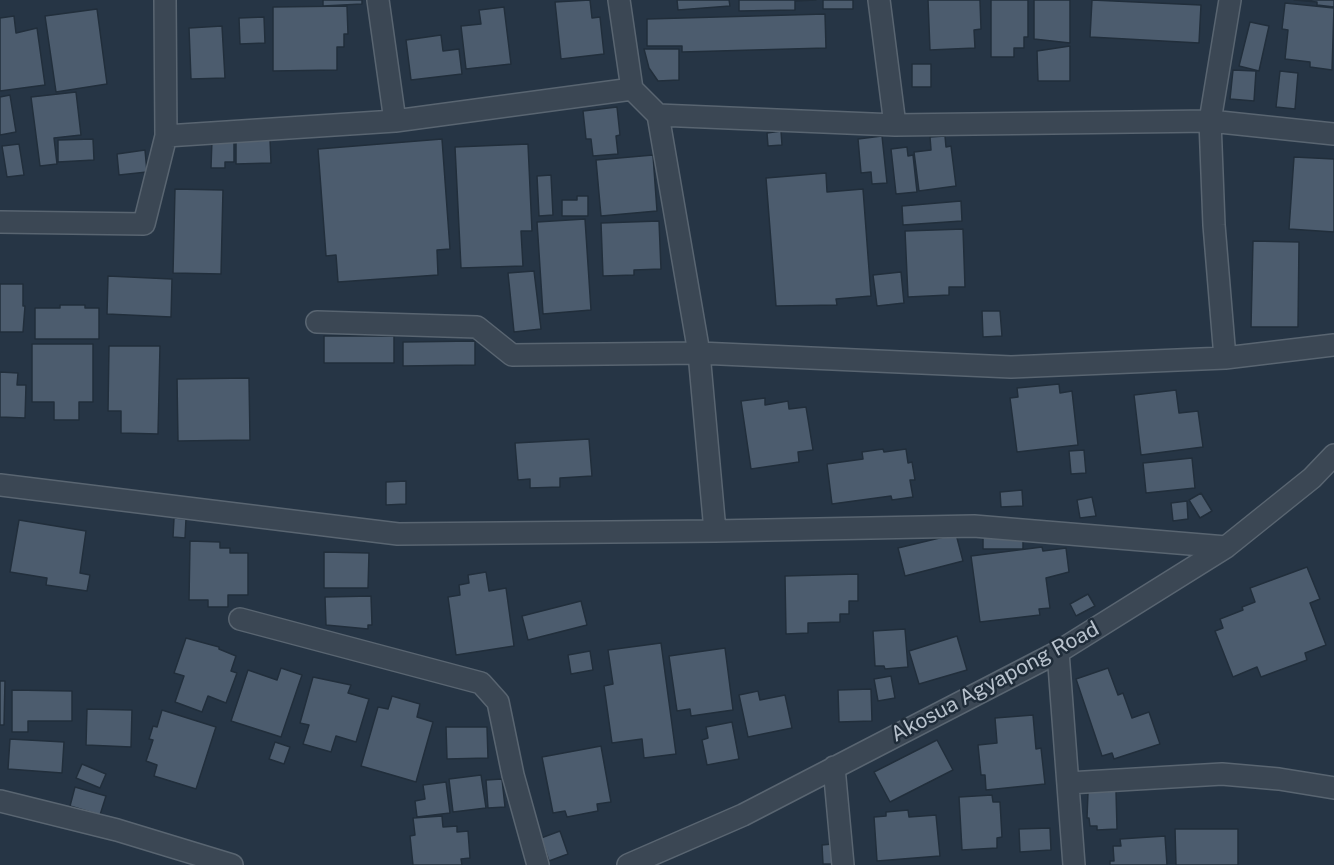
<!DOCTYPE html>
<html>
<head>
<meta charset="utf-8">
<style>
	body { margin:0 }
	canvas { display:block; background:#263545 }
</style>
</head>
<body>
<canvas width="1334" height="865"></canvas>
<script>
const ctx = document.querySelector('canvas').getContext('2d');
ctx.lineJoin = 'round';
function paint(path, color) {
  ctx.fillStyle = color;
  ctx.fill(path, 'evenodd');
}
function stroke(path, color, width, dash) {
  ctx.strokeStyle = color;
  ctx.lineWidth = width;
  ctx.lineCap = dash ? 'butt' : 'round';
  ctx.setLineDash(dash || []);
  ctx.stroke(path);
}
function label(font, color, halo, rows, align = 'center') {
  ctx.font = font + ' "Public Sans",sans-serif';
  ctx.lineWidth = 5;
  ctx.setLineDash([]);
  ctx.textBaseline = 'middle';
  ctx.strokeStyle = halo;
  ctx.fillStyle = color;
  for (const [text, x, y, turn = 0] of rows) {
    ctx.save();
    ctx.translate(x, y);
    ctx.rotate((+turn || 0) * Math.PI / 180);
    ctx.textAlign = isNaN(turn) ? turn : align;
    if (halo) ctx.strokeText(text, 0, 0);
    ctx.fillText(text, 0, 0);
    ctx.restore();
  }
}
const building = new Path2D(`
	M323 0H362V4L323 6Z
	M590 0 592 18 600 17 604 54 561 59 555 2Z
	M677 0H729L730 6 678 10Z
	M739 0H816L795 1V10L739 11Z
	M823 0H853V9H823Z
	M928 0H980L981 29 974 30 975 48 930 50Z
	M991 0H1028V37H1024V48H1014V57H991Z
	M1034 0H1070V43L1034 39Z
	M1092 0 1201 5 1199 43 1090 37Z
	M1294 0H1334V7L1317 5V2Z
	M1285 3 1334 8 1332 70 1310 67V62L1285 59 1288 30 1282 29Z
	M347 6 348 34H344V47H337V70L273 71V7Z
	M504 7 511 64 466 69 461 26 481 24 479 10Z
	M97 9 107 84 56 92 45 16Z
	M825 14 826 48 682 52V46H647V19Z
	M14 16 16 33 37 28 45 85 0 91V18Z
	M264 17 265 43 240 44 239 18Z
	M1250 22 1269 26 1259 71 1239 66Z
	M222 26 225 78 191 79 189 28Z
	M441 35 443 51 459 49 462 74 411 80 406 40Z
	M1070 46V81H1038L1037 51Z
	M644 49H679V80L658 81 649 68Z
	M912 64H931V87H912Z
	M1233 70 1256 71 1254 101 1230 99Z
	M1280 71 1298 73 1295 109 1276 107Z
	M76 92 81 135 54 138 57 164 40 166 31 97Z
	M10 95 16 132 0 135V97Z
	M617 107 620 135 616 136 618 154 593 156 591 139H586L583 111Z
	M781 131 782 145 768 146 767 133Z
	M882 136 887 183 872 184 871 172 861 173 858 139Z
	M945 136 946 147 951 146 956 186 919 191 914 152 931 150 930 137Z
	M93 139 94 160 58 162V140Z
	M212 139H234V162H225V168H211Z
	M236 139H270L271 163 236 164Z
	M442 139 450 249 437 250 438 275 338 282 336 255 326 256 318 149Z
	M19 144 24 175 7 177 2 146Z
	M528 144 532 231H521L523 266 461 268 455 147Z
	M907 147 908 156 913 155 917 192 896 194 891 149Z
	M145 150 147 172 119 175 117 154Z
	M653 155 657 211 601 216 596 160Z
	M1294 157 1334 159V232L1289 229Z
	M826 173 827 192 863 189 871 296 836 299 837 305 776 306 766 178Z
	M551 175 553 215 539 216 537 176Z
	M175 189 223 190 221 274 173 273Z
	M577 196H588V216H562V200H577Z
	M961 201 962 221 903 225 902 206Z
	M585 219 591 310 543 314 537 222Z
	M659 221 661 269 634 270V275L603 276 601 223Z
	M963 229 965 287H949V295L908 297 905 231Z
	M1253 241 1299 242 1298 327H1251Z
	M534 271 541 329 514 332 508 273Z
	M901 272 904 303 877 306 873 275Z
	M108 276 172 279 171 317 107 314Z
	M0 284H23V306H25L23 332H0Z
	M60 305H85V308H99V339H35V308H60Z
	M982 311H1000L1002 336 983 337Z
	M324 336H394V363H324Z
	M475 341V365L403 366V342Z
	M32 344H93V402H79V420H54V402H32Z
	M109 346H160L158 434 121 433V411H108Z
	M0 372 18 373 17 385H26L25 418 0 417Z
	M249 378 250 440 178 441 177 379Z
	M1059 384 1060 393 1072 391 1078 445 1017 452 1010 398 1018 397 1017 388Z
	M1176 390 1179 413 1198 411 1203 447 1141 455 1134 395Z
	M765 398V405L788 401 789 409 806 407 813 450 798 452 799 462 751 469 741 401Z
	M589 439 592 476 560 478V487L530 488V479L518 480 515 443Z
	M883 449 884 452 906 449 908 463 912 462 915 480H910L913 497 892 500 891 496 832 504 827 464 863 459 862 452Z
	M1084 450 1086 473 1071 474 1069 451Z
	M1192 458 1195 488 1146 493 1143 463Z
	M406 481V504L386 505V482Z
	M1022 490 1023 506 1001 507 1000 492Z
	M1201 493 1212 511 1200 518 1189 500Z
	M1092 497 1096 516 1080 518 1077 500Z
	M1187 501 1188 519 1173 521 1171 503Z
	M174 518 186 519 185 538 173 537Z
	M19 520 86 531 80 573 90 575 87 591 46 585 47 578 10 572Z
	M956 534 963 561 905 576 898 548Z
	M983 535H1023V549H983Z
	M190 541 220 542V548H230V553H248V595H228V607H208V600H189Z
	M1042 547 1043 551 1066 548 1069 572 1046 578 1050 608 1039 609 1040 615 980 622 971 556Z
	M324 552 369 553 368 588H324Z
	M1307 567 1320 599 1310 603 1326 645 1305 653 1307 660 1261 677 1257 667 1233 677 1215 631 1223 628 1220 619 1243 610 1242 607 1255 602 1250 588Z
	M486 572 489 591 506 588 514 646 456 655 448 597 460 595 459 585 469 583 468 575Z
	M858 574V601H849V614H840V622L808 623V633L786 634 785 576Z
	M1088 594 1095 606 1076 616 1070 604Z
	M371 596 372 625H368V629L326 625 325 597Z
	M581 601 587 625 528 640 522 616Z
	M905 629 908 667 885 669 884 666H875L873 631Z
	M957 636 967 670 919 684 909 651Z
	M186 638 219 647V649L236 656 231 671 237 673 226 703 208 696 202 712 175 702 184 676 174 673Z
	M661 643 676 754 644 758 642 739 612 743 604 686 613 684 608 650Z
	M725 648 733 710 691 716 690 709 677 711 669 656Z
	M590 651 593 670 571 674 568 655Z
	M281 668 302 675 281 737 231 721 248 670 277 680Z
	M1108 668 1118 695 1123 693 1132 718 1149 712 1160 744 1114 759 1112 753 1102 756 1076 679Z
	M891 676 895 698 878 701 874 679Z
	M313 677 351 685 348 693 369 699 356 742 336 736 331 752 303 744 309 725 300 723Z
	M0 681H5L4 725H0Z
	M871 689 872 721 839 722 838 690Z
	M12 690 72 691V721H28V732H12Z
	M758 691 760 700 785 695 792 728 748 737 739 695Z
	M392 696 420 704 417 717 433 722 416 782 361 766 378 707 388 709Z
	M87 709 132 710 131 747 86 745Z
	M162 710 216 727 196 789 154 776 157 765 146 761 153 740 149 739 153 726 157 727Z
	M1033 715 1036 749 1041 748 1045 784 986 790 985 775H981L978 745 997 743 995 718Z
	M732 722 739 759 707 765 702 740 708 738 706 727Z
	M446 727H487L488 758 447 759Z
	M10 739 64 742 62 773 8 769Z
	M937 740 953 770 890 802 874 772Z
	M275 742 290 747 284 764 269 759Z
	M601 746 611 802 597 804 598 811 567 817 565 811 553 813 542 757Z
	M82 764 106 774 100 788 76 778Z
	M481 775 486 808 453 812 449 779Z
	M502 779 505 807 488 808 486 780Z
	M446 782 450 813 417 817 415 801 425 799 423 785Z
	M75 787 106 796 100 815 70 806Z
	M1116 791 1117 829 1097 830V826H1090L1089 818H1087L1088 792Z
	M992 795 993 802H1000L1002 837 997 838V848L962 850 959 797Z
	M908 810 909 817 936 815 940 856 877 861 874 817 886 816V812Z
	M442 816 443 827 457 826V832L468 831 470 858 461 859 462 865H413L410 836 415 835 413 818Z
	M1050 828 1051 850 1020 852 1019 829Z
	M1175 829H1238V865H1176Z
	M560 831 568 854 549 861 541 838Z
	M1165 836 1167 865H1110V861H1114L1113 846H1121L1120 839Z
	M832 844V864H823L822 845Z`);
paint(building, '#4c5c6e');
stroke(building, '#212e3b', 1.5);
const minor = new Path2D(`
	M378 0 395 121
	M619 0 632 89
	M879 0 895 125
	M1334 134 1210 121 895 125 658 115 699 353 1011 367 1225 358 1334 345
	M166 136 395 121 632 89 658 115
	M0 222 144 224 166 136 165 0
	M317 322 477 327 512 355 699 353 715 531 974 526 1226 547
	M1225 358 1214 225 1210 121 1230 0
	M0 485 398 534 715 531
	M240 619 481 683 498 702 513 775 538 865
	M1058 652 1074 865
	M834 767 843 865
	M1068 783 1222 774 1279 779 1334 788
	M0 801 117 830 232 865
	M628 865 743 815 1058 652 1226 547 1312 478 1334 455`);
stroke(minor, '#596571', 24);
stroke(minor, '#3b4754', 21);
label('21px', '#b8c2cd', '#1f2c39', [
	["Akosua Agyapong Road",995,682,-28]
]);
</script>
</body>
</html>
